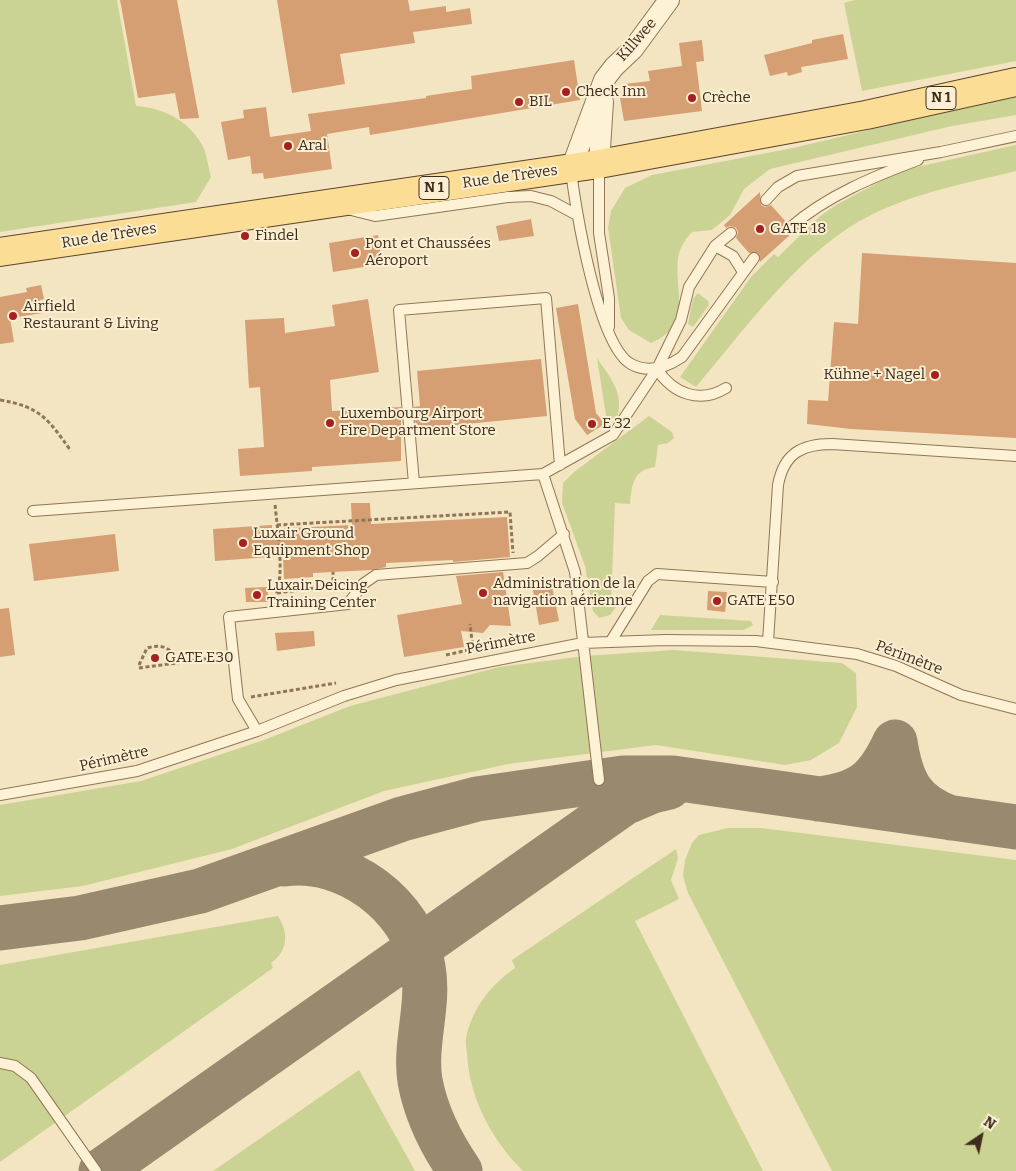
<!DOCTYPE html>
<html>
<head>
<meta charset="utf-8">
<style>
	body { margin:0 }
	#map { position:relative; width:1016px; height:1171px; overflow:hidden; background:#f3e5c2; font-family:Bitter,serif }
	canvas { display:block }
	.north { position:absolute; left:956px; top:1111px; width:50px; height:50px; -webkit-text-stroke:4px #faefd2; paint-order:stroke; rotate:34deg; font-size:14px; font-weight:700; line-height:20px; text-align:center; color:#3e2d1c }
	.north::after { content:''; display:block; margin:auto; width:18px; height:22px; background:#3e2d1c; clip-path:polygon(50% 0,100% 100%,50% 72%,0 100%) }
</style>
</head>
<body>
<div id="map">
<canvas width="1016" height="1171"></canvas>
<div class="north">N</div>
</div>
<script>
const ctx = document.querySelector('canvas').getContext('2d');
ctx.lineJoin = 'round';
function paint(path, color) {
  ctx.fillStyle = color;
  ctx.fill(path, 'evenodd');
}
function stroke(path, color, width, dash) {
  ctx.strokeStyle = color;
  ctx.lineWidth = width;
  ctx.lineCap = dash ? 'butt' : 'round';
  ctx.setLineDash(dash || []);
  ctx.stroke(path);
}
function label(font, color, halo, rows, align = 'center') {
  ctx.font = font + ' Bitter,serif';
  ctx.lineWidth = 4;
  ctx.setLineDash([]);
  ctx.textBaseline = 'middle';
  ctx.strokeStyle = halo;
  ctx.fillStyle = color;
  for (const [text, x, y, turn = 0] of rows) {
    ctx.save();
    ctx.translate(x, y);
    ctx.rotate((+turn || 0) * Math.PI / 180);
    ctx.textAlign = isNaN(turn) ? turn : align;
    if (halo) ctx.strokeText(text, 0, 0);
    ctx.fillText(text, 0, 0);
    ctx.restore();
  }
}
paint(new Path2D(`
	M0 0H117L136 106C163 108 186 119 201 143 207 152 208 167 211 177L196 202 0 232Z
	M855 0H1016V61L862 91 844 3Z
	M1016 95V115L952 126 770 169 744 189 730 215 712 230 692 232C685 240 679 248 678 259 674 293 694 325 651 343L629 330 621 318 608 228 611 211 625 188 652 175 793 148Z
	M1016 145V171C967 183 917 192 871 215 803 248 745 329 696 387L680 377 751 277 774 254 778 257 819 217 836 205 892 175 917 167Z
	M698 293 708 301 709 305 693 327 688 324 693 299Z
	M597 358C610 378 623 390 618 415L607 422Z
	M649 416 672 432 674 438 668 443 658 445 655 467C633 470 632 484 630 504L615 503 611 602 619 603 610 615 599 618 593 611 585 566 562 503 563 483 574 472Z
	M660 615 751 621 753 625 744 630H651Z
	M674 650 842 663 856 673 857 707 839 743 811 760 785 765 656 745 508 764 384 791 232 849 83 886 0 896V805L141 781 264 740 350 706 499 667 585 656Z
	M728 828H761L1016 860V1171H832L688 893 683 876 685 860 692 843 699 835Z
	M676 849 678 858 671 880 679 899 635 921 763 1171H523C492 1140 469 1098 467 1053 466 1047 465 1040 467 1034 474 1006 491 985 515 968L512 960Z
	M278 916C289 933 288 951 271 963L273 968 0 1162V965Z
	M359 1070 415 1171H213Z`), '#cbd394');
stroke(new Path2D(`
	M819 799C861 794 877 781 895 742 901 781 911 804 951 818
	M284 864C345 855 413 905 423 967 430 1005 414 1044 420 1081 426 1113 442 1145 460 1171
	M0 928 80 918 200 891 402 819 477 799 623 778H673L1016 827
	M101 1171 624 803 652 791 669 787`), '#98896f', 45);
paint(new Path2D(`
	M120 0H177L199 118 180 119 175 93 138 98Z
	M277 0H408L410 11 446 6V12L470 8 472 24 413 32 415 43 340 54 345 84 292 93Z
	M843 34 848 59 801 67 802 72 788 76 787 72 770 76 764 55 812 43V40Z
	M702 40 704 61 696 62 702 111 624 121 620 98 627 97 625 84 650 81 648 71 682 66 679 43Z
	M574 60 580 100 370 135 369 127 327 134 332 169 264 179 263 173 252 174 250 156 228 160 221 122 244 118 243 110 266 107 270 137 311 131 308 114 426 98V96L472 89 471 76Z
	M760 192 761 205 765 207 771 205 786 222 784 229 791 234 760 262 758 253H749L736 238 738 232 736 228 730 226 726 228 724 225Z
	M531 219 534 236 499 241 496 226Z
	M378 235 382 264 333 272 329 243Z
	M862 253 1016 263V438L851 429 807 424 808 400 828 401 834 322 858 324Z
	M41 285 44 299 40 300 43 313 10 318 14 342 0 344V297L27 292 26 288Z
	M368 299 379 372 330 380 332 411 401 407V461L312 467V471L240 476 238 449 264 447 260 387 249 388 245 320 284 318 285 333 335 326 332 305Z
	M578 304 596 413 605 424 587 435 575 419 556 308Z
	M541 359 547 416 416 429 414 407 420 406 417 371Z
	M351 503H370L371 524 507 517 510 557 453 562V560L386 563V567L372 570 313 573V577L284 579 283 556 215 561 213 529 272 525V529L352 525Z
	M115 534 119 571 34 581 29 544Z
	M503 572 511 626 490 625 483 633 461 631 464 647 404 657 397 615 462 604 456 576Z
	M552 586 559 621 539 625 533 590Z
	M267 587 269 602H246L245 588Z
	M708 591 727 592 725 612 707 610Z
	M9 608 15 655 0 657V609Z
	M314 631 315 646 277 651 275 633Z`), '#d69e73');
const lane = new Path2D(`
	M599 165V233L609 298V327
	M571 170C575 207 598 346 631 364 649 374 667 367 682 357L754 258
	M766 200 778 187 797 176 941 152 1016 136
	M351 210 375 216 508 197 531 196 551 201 577 215
	M791 227C826 196 875 176 918 160
	M715 246 733 256 743 272
	M657 369C673 394 700 404 726 388
	M543 474 575 572 599 780
	M414 483 399 310 546 298 560 465
	M33 511 543 474 613 435 657 369 681 320 689 287 715 246 731 233
	M611 641 648 581 657 574 773 582
	M768 642 778 485C784 453 802 444 832 444L1016 456
	M257 731 238 699 229 617 348 604 363 584 376 575 527 563 538 556 564 534
	M0 795 137 771 257 731 344 696 396 680 583 643 665 640 756 641 857 654 896 666 961 695 1016 709
	M0 1063 15 1066 31 1078 96 1171`);
const street = new Path2D(`
	M599 164 603 102
	M571 169 604 80 614 67 633 49 669 0`);
const primary = new Path2D(`
	M0 252 599 164 866 115 1016 82`);
stroke(lane, '#907656', 12);
stroke(street, '#907656', 22);
stroke(primary, '#5d432b', 30);
stroke(new Path2D(`
	M0 400C41 407 48 419 71 451
	M277 525 510 512 513 553
	M277 593 329 586 333 581V572
	M274 599C286 578 277 529 275 504
	M446 655 473 649 470 624
	M139 665 147 648C164 643 171 649 180 663
	M139 668 221 657
	M251 697 336 683`), '#907656', 3, [4, 2.5]);
stroke(lane, '#fdf2d6', 10);
stroke(street, '#fdf2d6', 20);
stroke(primary, '#fbdd95', 28);
for (const [x, y, r, color] of [
	[566,92,5,"#a6201f"],
	[692,98,5,"#a6201f"],
	[519,102,5,"#a6201f"],
	[288,146,5,"#a6201f"],
	[760,229,5,"#a6201f"],
	[245,236,5,"#a6201f"],
	[355,253,5,"#a6201f"],
	[13,316,5,"#a6201f"],
	[935,375,5,"#a6201f"],
	[330,423,5,"#a6201f"],
	[592,424,5,"#a6201f"],
	[243,543,5,"#a6201f"],
	[483,593,5,"#a6201f"],
	[257,595,5,"#a6201f"],
	[717,601,5,"#a6201f"],
	[155,658,5,"#a6201f"]
]) {
  const dot = new Path2D();
  dot.arc(x, y, r, 0, 2 * Math.PI);
  ctx.fillStyle = color;
  ctx.fill(dot);
  stroke(dot, '#faefd2', 2);
}
for (const [x, y, w] of [
	[941,98,30],
	[434,188,30]
]) {
  const box = new Path2D();
  box.roundRect(x - w / 2, y - 11.5, w, 23, 4);
  ctx.fillStyle = '#faefd2';
  ctx.fill(box);
  stroke(box, '#3e2d1c', 1);
}
label('bold 14px', '#3e2d1c', null, [
	["N 1",941,98],
	["N 1",434,188]
]);
label('15px', '#3e2d1c', '#faefd2', [
	["Killwee",637,40,-49],
	["Rue de Trèves",510,177,-8],
	["Rue de Trèves",109,236,-9],
	["Périmètre",501,643,-11],
	["Périmètre",909,658,21],
	["Périmètre",114,759,-13]
]);
label('15px', '#3e2d1c', '#faefd2', [
	["Check Inn",576,92],
	["Crèche",702,98],
	["BIL",529,102],
	["Aral",298,146],
	["GATE 18",770,229],
	["Findel",255,236],
	["Pont et Chaussées",365,244],
	["Aéroport",365,261],
	["Airfield",23,307],
	["Restaurant & Living",23,324],
	["Kühne + Nagel",925,375,"right"],
	["Luxembourg Airport",340,414],
	["Fire Department Store",340,431],
	["E 32",602,424],
	["Luxair Ground",253,534],
	["Equipment Shop",253,551],
	["Administration de la",493,584],
	["navigation aérienne",493,601],
	["Luxair Deicing",267,586],
	["Training Center",267,603],
	["GATE E50",727,601],
	["GATE E30",165,658]
], 'left');
</script>
</body>
</html>
